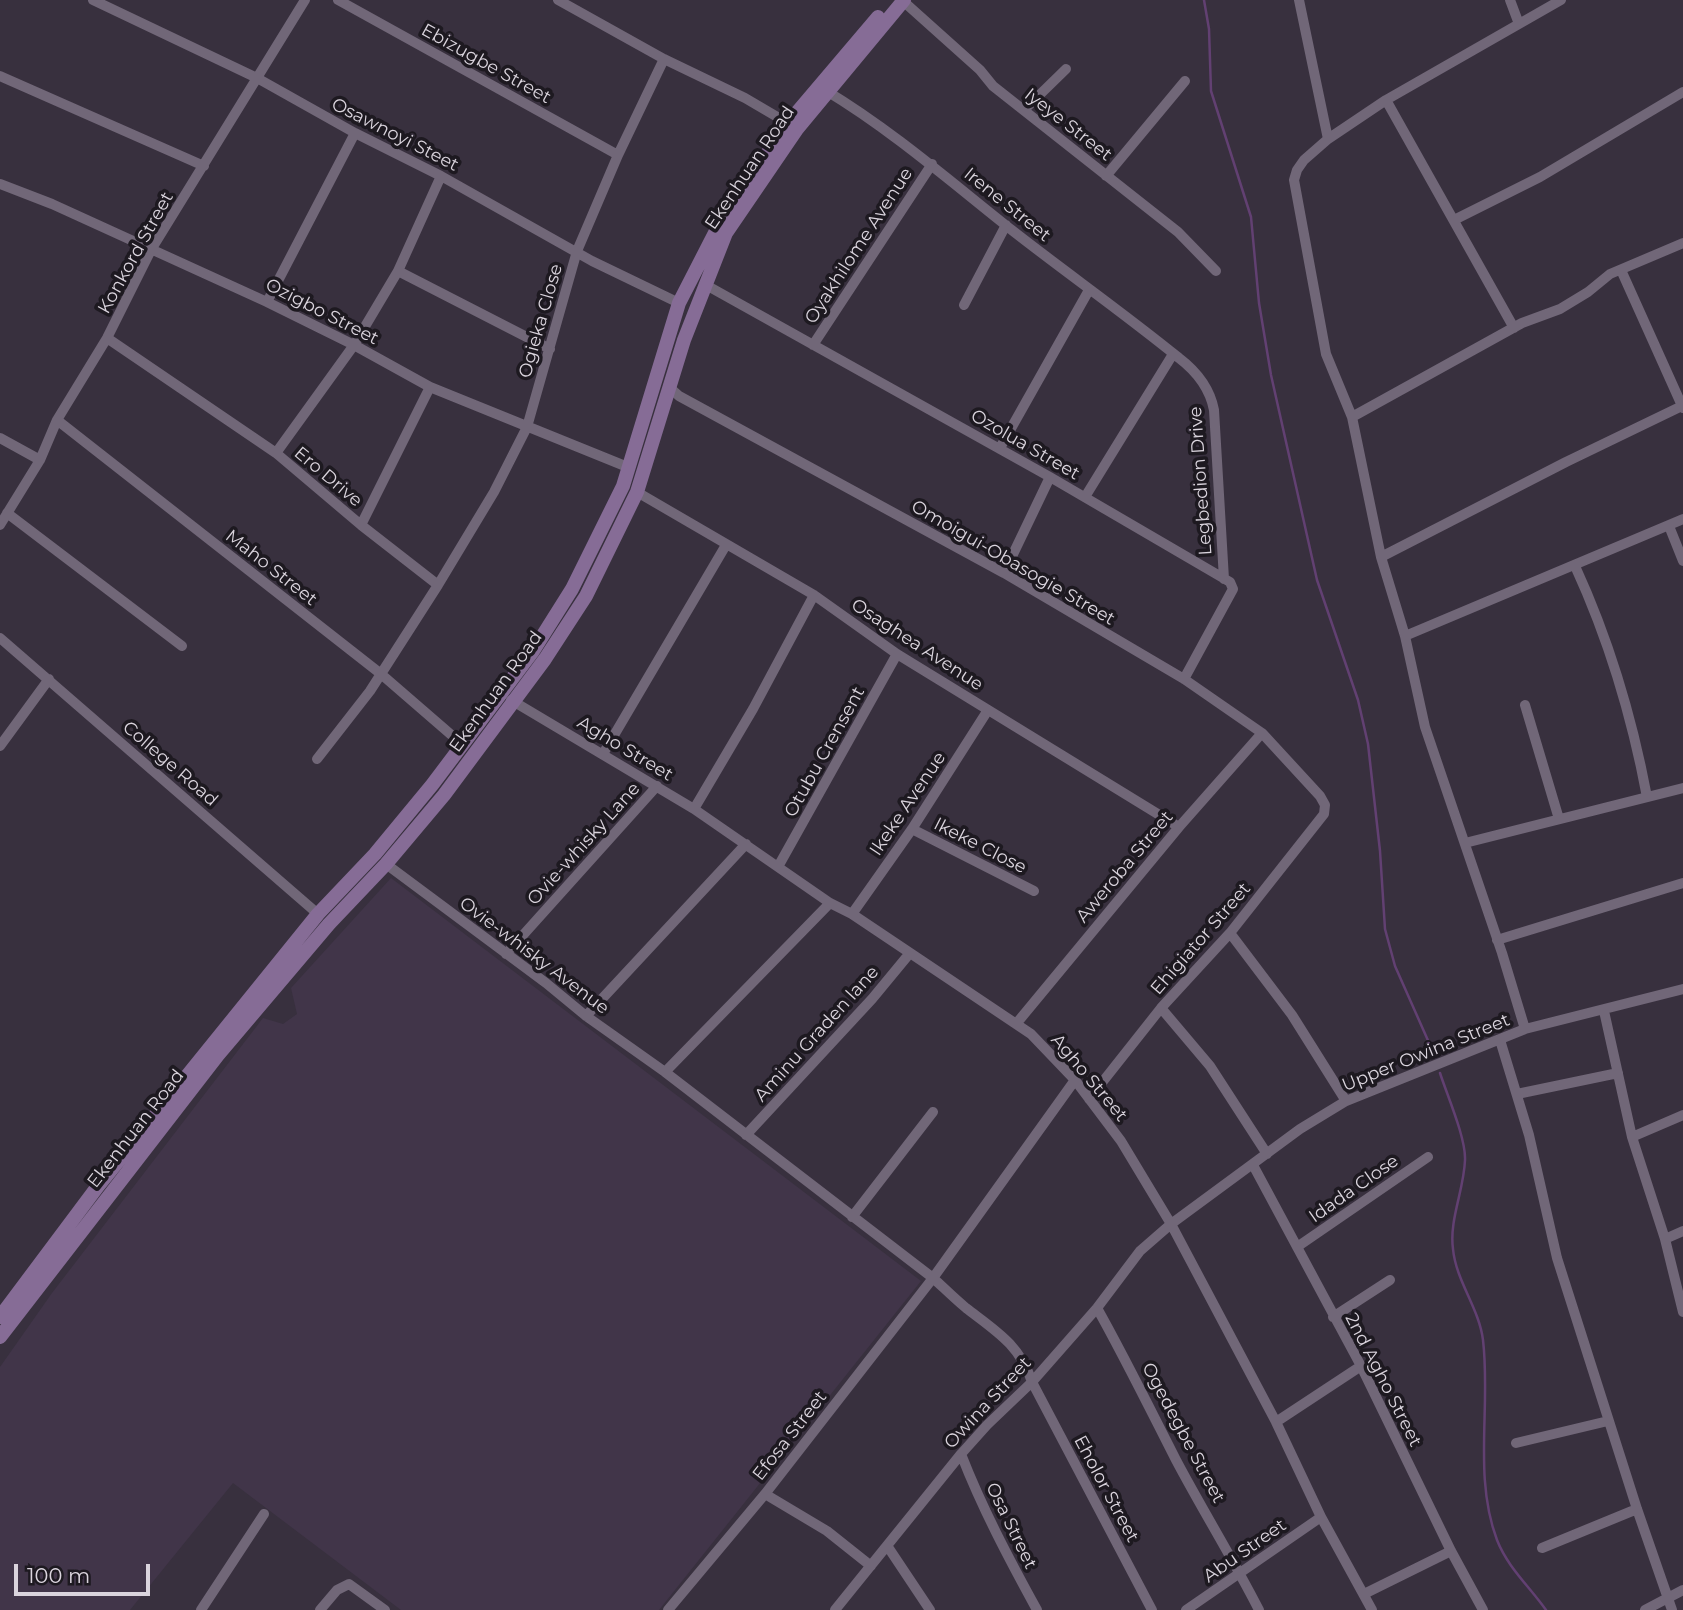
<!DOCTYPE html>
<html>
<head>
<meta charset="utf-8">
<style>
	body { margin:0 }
	#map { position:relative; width:1683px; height:1610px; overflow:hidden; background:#38303e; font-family:Montserrat,sans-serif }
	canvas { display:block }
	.scale { position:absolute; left:14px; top:1564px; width:136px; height:32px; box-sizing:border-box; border:4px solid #dad4dd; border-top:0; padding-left:9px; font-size:21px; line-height:24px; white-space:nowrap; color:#dad4dd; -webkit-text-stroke:5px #1d1920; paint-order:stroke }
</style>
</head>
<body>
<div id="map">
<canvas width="1683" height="1610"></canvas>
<div class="scale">100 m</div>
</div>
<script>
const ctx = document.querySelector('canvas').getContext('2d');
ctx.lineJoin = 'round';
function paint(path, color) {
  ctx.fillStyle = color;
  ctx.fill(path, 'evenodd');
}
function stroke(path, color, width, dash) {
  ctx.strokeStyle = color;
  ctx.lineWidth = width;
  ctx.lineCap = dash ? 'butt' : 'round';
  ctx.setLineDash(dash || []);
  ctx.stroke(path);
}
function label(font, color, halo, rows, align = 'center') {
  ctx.font = font + ' Montserrat,sans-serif';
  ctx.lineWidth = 7;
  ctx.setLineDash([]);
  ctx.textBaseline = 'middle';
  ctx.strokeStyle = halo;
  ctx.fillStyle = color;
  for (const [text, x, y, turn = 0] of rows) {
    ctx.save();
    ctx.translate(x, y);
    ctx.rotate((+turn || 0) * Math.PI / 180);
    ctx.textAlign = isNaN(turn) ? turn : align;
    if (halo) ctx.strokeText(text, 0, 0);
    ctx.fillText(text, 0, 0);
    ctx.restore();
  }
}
paint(new Path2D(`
	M391 878 921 1281 659 1610H401L233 1483 130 1610H0V1367L52 1293 263 1018 283 1024 297 1014 291 988Z`), '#413549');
stroke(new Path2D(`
	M1204 0 1209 29 1211 91 1251 217 1259 303 1271 375 1317 580 1358 700 1368 744 1380 851 1385 929 1395 966 1434 1054
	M1440 1073C1447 1095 1466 1138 1465 1160 1464 1190 1449 1220 1453 1249 1456 1281 1479 1308 1483 1340 1491 1407 1473 1476 1497 1540 1508 1568 1530 1587 1546 1610`), '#624072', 2.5);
stroke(new Path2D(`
	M93 0 257 78 355 133 441 176 592 261 679 303
	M338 0 618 155
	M558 0 664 59 745 98 791 125
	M1299 0 1328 139
	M1510 0 1519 24
	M903 1 980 70 993 86 1178 232 1216 271
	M0 76 204 166
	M825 90C893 131 951 182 1013 231 1068 274 1125 314 1179 358 1196 371 1210 389 1214 410L1224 579
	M1386 100 1514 328
	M1024 110 1066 69
	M1106 176 1185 81
	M0 184 52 204 267 302 354 345 430 387 630 468
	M1454 220 1540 177 1683 92
	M1621 270 1683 408
	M398 271 550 349
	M706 285 1050 477 1230 582 1233 589 1184 679
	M267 302 355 133
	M964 305 1006 225
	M107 338 276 453 361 525 438 585
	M813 345 932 164
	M669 387 679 396 1004 573 1184 679 1262 733 1320 796 1325 805 1324 814 1230 933 1161 1008 1089 1099
	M1352 417 1522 323 1560 309 1588 292 1610 274 1683 243
	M57 420 381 674 463 745
	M0 438 40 460
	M1000 448 1089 290
	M276 453 354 345 398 271 441 176
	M637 492 814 595 897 654 1179 827
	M1085 497 1173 354
	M7 513 182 646
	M0 525 40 460 57 420 107 338 151 250 305 0
	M361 525 430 387
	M1669 526 1683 561
	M1381 557 1566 462 1682 406
	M1575 566C1609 640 1632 717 1647 797
	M1004 573 1050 477
	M1405 636 1683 519
	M0 638 318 914
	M511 700 694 809 830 903 852 914 1031 1034 1075 1080 1121 1141 1171 1224 1276 1422 1321 1517 1372 1610
	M1525 705 1559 819
	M0 746 49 679
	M603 754 726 545
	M317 759 370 691 438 585 494 492 527 427 577 251 618 155 664 59
	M694 809 753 709 814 595
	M912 829 1034 891
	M1465 843 1683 788
	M386 864 546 983 586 1016 665 1072 830 903
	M779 865 897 654
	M852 914 912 829 988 710
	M1230 933 1292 1015 1346 1101
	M1497 940 1683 883
	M506 954 657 786
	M1161 1008 1210 1066 1267 1154
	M1604 1011 1632 1137 1665 1239 1683 1312
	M586 1016 746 844
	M1016 1024 1179 827 1262 733
	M1525 1029 1502 953 1425 727 1405 636 1381 557 1352 417 1326 354 1294 180 1297 170 1304 160 1328 139 1386 100 1561 0
	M1500 1040 1529 1135 1557 1258 1637 1509 1672 1610
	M665 1072 933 1278C944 1288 955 1299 966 1308 996 1331 1020 1345 1032 1382L1152 1610
	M1517 1094 1618 1073
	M746 1135 872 999 910 953
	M1632 1137 1683 1115
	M1253 1165 1361 1366 1451 1551 1483 1610
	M852 1217 933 1112
	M1665 1239 1683 1231
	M1297 1247 1428 1157
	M1097 1308C1125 1358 1150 1409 1176 1460 1203 1511 1233 1559 1259 1610
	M1333 1317 1390 1280
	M1276 1422 1361 1366
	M1516 1443 1608 1421
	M961 1454C982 1508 1009 1559 1037 1610
	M765 1494 827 1531 871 1566
	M888 1547 930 1610
	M1542 1548 1637 1509
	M1364 1594 1451 1551
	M201 1610 264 1514
	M320 1610 337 1590 349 1584 385 1610
	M668 1610 765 1494 933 1278 1075 1080
	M835 1610 961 1454 987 1425 1032 1382 1097 1308 1140 1251 1171 1224 1300 1129 1346 1101 1525 1029 1683 989
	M1186 1610 1321 1517
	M1645 1610 1683 1590`), '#716778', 10);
stroke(new Path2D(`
	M0 1317 98 1186 318 914 375 854 432 785 533 651 572 589 623 486 679 303 718 227 788 123 878 17
	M0 1337 218 1055 329 924 386 864 444 795 545 659 586 596 637 492 684 340 726 233 797 129 904 0`), '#866c96', 14);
label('18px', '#dad4dd', '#1d1920', [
	["Ebizugbe Street",486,64,29],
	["Iyeye Street",1068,125,38],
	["Osawnoyi Steet",395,135,27],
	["Ekenhuan Road",750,168,-56],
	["Irene Street",1007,205,39],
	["Oyakhilome Avenue",859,246,-57],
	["Konkord Street",136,253,-61],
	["Ozigbo Street",322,312,27],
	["Ogieka Close",541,321,-74],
	["Ozolua Street",1025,445,30],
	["Ero Drive",328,477,40],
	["Legbedion Drive",1201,481,-94],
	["Omoigui-Obasogie Street",1013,563,30],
	["Maho Street",271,568,38],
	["Osaghea Avenue",917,645,33],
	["Ekenhuan Road",496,692,-54],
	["Agho Street",625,749,31],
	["Otubu Crensent",825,752,-61],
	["College Road",170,764,41],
	["Ikeke Avenue",908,804,-56],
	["Ovie-whisky Lane",584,844,-48],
	["Ikeke Close",980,846,27],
	["Aweroba Street",1125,867,-50],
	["Ehigiator Street",1201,939,-49],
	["Ovie-whisky Avenue",534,956,37],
	["Aminu Graden lane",817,1034,-48],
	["Upper Owina Street",1426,1053,-22],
	["Agho Street",1089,1078,50],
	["Ekenhuan Road",136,1129,-52],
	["Idada Close",1354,1189,-35],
	["2nd Agho Street",1383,1380,63],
	["Owina Street",988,1403,-47],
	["Ogedegbe Street",1183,1433,62],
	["Efosa Street",790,1436,-52],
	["Eholor Street",1106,1489,62],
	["Osa Street",1011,1526,64],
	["Abu Street",1245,1551,-35]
]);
</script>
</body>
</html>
